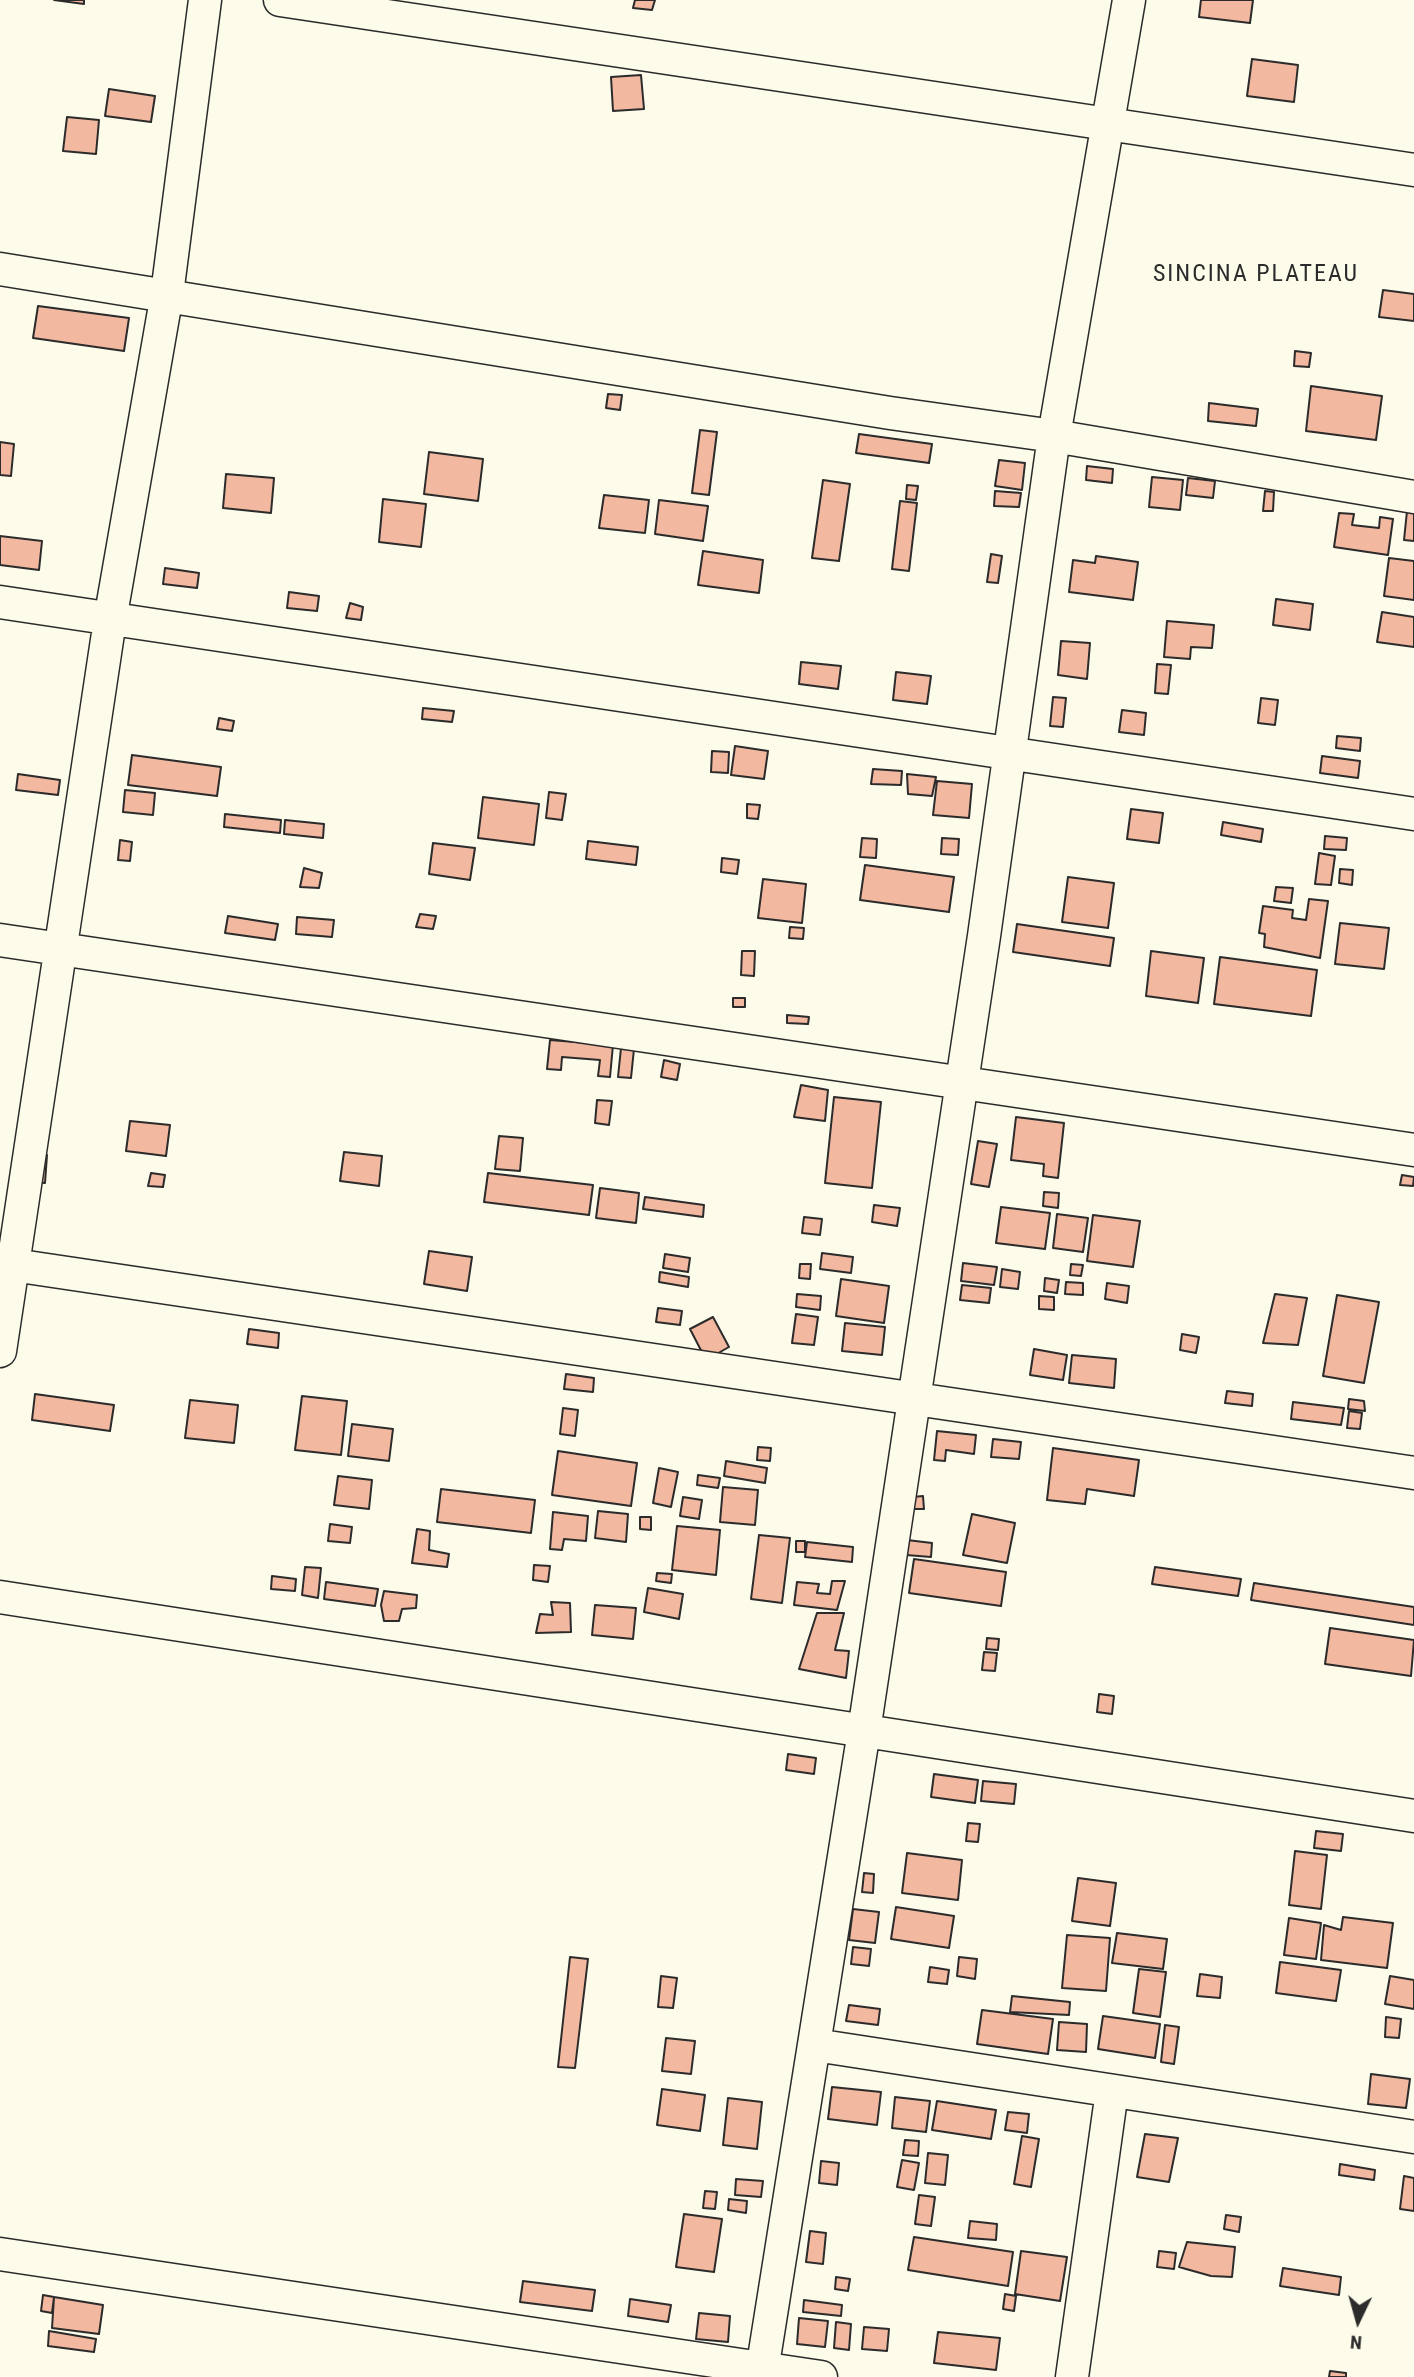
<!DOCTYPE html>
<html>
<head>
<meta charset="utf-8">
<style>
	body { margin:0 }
	#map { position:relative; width:1414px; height:2377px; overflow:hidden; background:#fdfbea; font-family:"Roboto Condensed",sans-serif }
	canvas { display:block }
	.north { position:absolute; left:1323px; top:2286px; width:70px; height:70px; -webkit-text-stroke:5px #fdfbea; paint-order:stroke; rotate:185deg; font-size:19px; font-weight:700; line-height:28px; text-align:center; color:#2b2b2b }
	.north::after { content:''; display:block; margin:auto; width:24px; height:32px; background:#2b2b2b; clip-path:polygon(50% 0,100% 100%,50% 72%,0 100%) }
</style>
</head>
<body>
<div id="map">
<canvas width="1414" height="2377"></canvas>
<div class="north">N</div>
</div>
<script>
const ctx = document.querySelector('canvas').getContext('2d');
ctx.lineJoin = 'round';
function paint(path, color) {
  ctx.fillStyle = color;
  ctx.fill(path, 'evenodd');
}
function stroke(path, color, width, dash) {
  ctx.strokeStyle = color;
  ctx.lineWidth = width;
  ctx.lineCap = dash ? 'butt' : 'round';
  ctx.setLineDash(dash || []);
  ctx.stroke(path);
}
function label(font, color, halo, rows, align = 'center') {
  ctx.font = font + ' "Roboto Condensed",sans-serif';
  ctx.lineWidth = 5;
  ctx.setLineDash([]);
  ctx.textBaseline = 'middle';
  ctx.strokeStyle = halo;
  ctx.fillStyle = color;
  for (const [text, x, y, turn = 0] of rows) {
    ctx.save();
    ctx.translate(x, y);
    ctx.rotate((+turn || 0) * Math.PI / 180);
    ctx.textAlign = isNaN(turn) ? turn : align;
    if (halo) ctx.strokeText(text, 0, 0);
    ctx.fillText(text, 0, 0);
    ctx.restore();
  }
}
const building = new Path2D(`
	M54 0H84V4Z
	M635 0H655L652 10 633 8Z
	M1201 0H1253L1250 23 1199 17Z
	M1252 59 1298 65 1294 102 1247 96Z
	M641 75 644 109 613 111 611 77Z
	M109 89 155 96 151 122 105 116Z
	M67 117 99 120 96 154 63 151Z
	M1383 290 1414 294V321L1379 317Z
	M38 306 129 318 124 351 33 338Z
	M1295 351 1311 353 1309 367 1294 366Z
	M1311 386 1382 396 1376 440 1306 431Z
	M608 394 622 395 620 410 606 408Z
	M1209 403 1258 409 1256 426 1208 421Z
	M700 430 717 432 709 495 692 493Z
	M859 434 932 444 929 463 856 453Z
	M0 442 14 444 11 476 0 475Z
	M429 452 483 459 478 501 424 494Z
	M999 460 1025 463 1022 490 995 486Z
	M1087 466 1113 469 1112 483 1086 480Z
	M226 474 274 478 271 513 223 508Z
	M1152 477 1183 480 1180 510 1149 507Z
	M1188 478 1215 481 1213 498 1186 495Z
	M823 480 850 484 839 561 812 558Z
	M907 485 918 486 916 500 906 499Z
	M995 491 1021 493 1019 507 994 506Z
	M1265 491 1274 492 1273 511H1263Z
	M604 495 649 500 645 533 599 528Z
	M383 499 426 504 421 547 379 542Z
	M659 500 708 506 703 541 655 534Z
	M900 501 917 503 909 571 892 569Z
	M1407 511 1414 512V541L1404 540Z
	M1339 513 1354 514 1352 525 1379 528 1380 517 1393 519 1388 555 1334 547Z
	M0 536 42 541 39 570 0 565Z
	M703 551 763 560 759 593 698 585Z
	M991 554 1002 556 998 583 987 582Z
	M1096 556 1138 562 1133 600 1069 592 1073 560 1095 563Z
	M1389 558 1414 561V600L1384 596Z
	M165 568 199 573 197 588 163 584Z
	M289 592 319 596 317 611 287 608Z
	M1276 599 1313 604 1310 630 1273 625Z
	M350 603 363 607 361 620 346 618Z
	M1382 612 1414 617V647L1377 642Z
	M1167 621 1214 625 1212 648 1191 647 1190 659 1164 657Z
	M1061 641 1090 643 1087 679 1058 675Z
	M801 662 841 666 838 689 799 684Z
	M1157 664 1171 665 1168 694 1155 693Z
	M896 672 931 676 927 704 893 700Z
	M1053 697 1066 698 1063 727 1050 726Z
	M1261 698 1278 700 1275 725 1258 723Z
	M423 708 454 711 452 722 422 719Z
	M1122 710 1146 713 1144 735 1119 732Z
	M219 718 234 721 232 731 217 729Z
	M1337 736 1361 738 1360 751 1336 748Z
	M735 746 768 751 764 779 731 775Z
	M712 751 729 752 728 773 711 772Z
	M132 755 221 767 217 796 128 785Z
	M1322 756 1360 761 1358 778 1320 773Z
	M873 769 902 771 901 785 871 784Z
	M18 774 60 780 58 795 16 790Z
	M907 774 936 777 932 796 908 794Z
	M937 781 972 784 969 818 933 815Z
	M125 790 155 793 153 815 123 812Z
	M549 792 566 794 562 820 546 818Z
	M483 797 539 804 534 845 478 838Z
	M747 804 760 805 758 819 747 818Z
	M1131 809 1163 813 1159 843 1127 839Z
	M225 814 281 820 280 833 224 827Z
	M285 820 324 824 323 838 284 834Z
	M1223 822 1263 829 1261 842 1221 835Z
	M1325 836 1347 838 1346 850 1324 849Z
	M862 838 877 839 876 858 860 857Z
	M942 838 959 839 958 855 941 854Z
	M120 840 132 842 130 861 118 860Z
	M588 841 638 847 636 865 586 859Z
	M433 843 475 848 470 880 429 874Z
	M1319 853 1335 856 1331 885 1315 884Z
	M722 858 739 860 737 874 721 872Z
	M865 865 954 877 949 912 860 900Z
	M304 868 322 873 319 888 300 887Z
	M1340 869 1353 870 1352 885 1339 883Z
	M1068 877 1114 883 1108 928 1062 922Z
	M763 879 806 884 802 923 758 918Z
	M1276 887 1293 888 1291 903 1274 901Z
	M1309 899 1328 901 1320 958 1264 947 1265 934 1259 933 1263 906 1293 910 1292 918 1306 920Z
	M420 914 436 916 433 929 416 927Z
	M228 916 278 924 275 940 225 933Z
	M297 917 334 920 332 937 296 934Z
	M1340 923 1389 928 1384 969 1335 964Z
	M1017 924 1114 938 1110 966 1013 952Z
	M790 927 804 928 803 939 789 938Z
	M742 951H755L754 976 741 975Z
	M1151 951 1204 958 1198 1003 1146 996Z
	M1220 957 1317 970 1311 1016 1214 1004Z
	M733 998H745V1007H733Z
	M787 1015 809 1017 808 1024 787 1023Z
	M550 1040 613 1045 610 1077 598 1076 600 1060 562 1057 561 1070 547 1069Z
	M621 1048 634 1049 631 1078 618 1077Z
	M664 1060 680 1064 677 1080 661 1077Z
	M801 1085 828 1090 825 1121 794 1117Z
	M834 1097 881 1102 872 1188 825 1183Z
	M597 1100 612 1101 609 1125 595 1123Z
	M1016 1117 1064 1123 1058 1178 1043 1176 1044 1164 1011 1160Z
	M130 1121 170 1125 166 1156 126 1151Z
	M499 1136 523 1138 520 1171 495 1169Z
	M978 1141 997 1144 989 1187 971 1184Z
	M344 1152 382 1156 379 1186 340 1181Z
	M35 1155H47L45 1183 33 1182Z
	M151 1173 165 1175 163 1187 148 1186Z
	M488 1173 593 1185 589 1215 484 1202Z
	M1402 1175 1414 1177 1413 1186 1400 1185Z
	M600 1188 639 1193 636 1223 596 1218Z
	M1044 1192 1059 1193 1058 1208 1043 1206Z
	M645 1197 704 1205 703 1217 643 1209Z
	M874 1205 900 1208 897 1226 872 1222Z
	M1001 1207 1050 1213 1045 1249 996 1243Z
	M1057 1214 1088 1218 1083 1252 1053 1248Z
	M1093 1215 1140 1221 1133 1267 1087 1261Z
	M804 1217 822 1219 820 1235 802 1233Z
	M429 1251 472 1257 467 1291 424 1284Z
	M822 1253 853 1257 851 1273 820 1269Z
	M665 1254 690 1258 688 1272 663 1268Z
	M963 1263 997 1267 994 1285 961 1281Z
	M800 1264H811L810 1279 799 1278Z
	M1071 1264 1083 1265 1081 1276 1070 1275Z
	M1002 1269 1020 1272 1018 1289 1000 1287Z
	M660 1272 689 1277 688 1287 659 1282Z
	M1045 1278 1059 1280 1057 1293 1044 1291Z
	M841 1279 889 1286 884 1323 836 1316Z
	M1066 1282 1083 1283V1295L1065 1294Z
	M1107 1283 1129 1286 1127 1303 1105 1299Z
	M962 1285 991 1288 989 1303 960 1300Z
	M797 1294 821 1296 820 1310 796 1307Z
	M1275 1294 1307 1298 1298 1345 1263 1343Z
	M1337 1295 1379 1302 1364 1383 1323 1376Z
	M1039 1296 1054 1297V1310L1039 1309Z
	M658 1308 682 1311 680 1325 656 1322Z
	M796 1314 818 1317 814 1345 792 1343Z
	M713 1317 729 1347 706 1360 690 1329Z
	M845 1323 885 1327 882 1355 842 1351Z
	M249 1329 279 1333 278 1348 247 1344Z
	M1182 1334 1199 1337 1196 1353 1180 1350Z
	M1034 1349 1067 1355 1063 1380 1030 1375Z
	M1072 1355 1116 1359 1114 1388 1069 1383Z
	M566 1374 594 1378 593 1392 564 1389Z
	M1227 1391 1253 1394 1252 1406 1225 1403Z
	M35 1394 114 1405 110 1431 32 1420Z
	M302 1396 347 1401 341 1455 295 1450Z
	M1349 1399 1364 1401 1365 1411 1348 1409Z
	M190 1400 238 1405 234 1443 185 1438Z
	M1293 1402 1344 1408 1341 1425 1291 1419Z
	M563 1408 578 1410 575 1436 560 1434Z
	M1349 1411 1362 1413 1360 1429 1347 1428Z
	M352 1424 393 1429 389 1461 348 1456Z
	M937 1431 976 1435 974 1454 946 1450 945 1461 934 1460Z
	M993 1439 1021 1442 1019 1459 991 1457Z
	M758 1447 771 1448 770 1461 757 1460Z
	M1053 1448 1139 1460 1134 1496 1087 1489 1085 1504 1047 1500Z
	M558 1451 637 1463 631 1506 552 1495Z
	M726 1461 767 1468 765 1483 724 1476Z
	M659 1468 678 1472 671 1507 653 1503Z
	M698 1475 720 1478 718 1488 697 1485Z
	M338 1476 372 1480 369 1509 334 1505Z
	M723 1487 758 1490 755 1525 720 1522Z
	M441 1489 535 1500 531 1533 437 1522Z
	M923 1496 924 1509H913V1497Z
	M683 1497 702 1500 699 1519 680 1516Z
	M598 1511 628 1514 626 1542 595 1538Z
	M553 1512 588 1516 586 1541 564 1539 562 1550 550 1549Z
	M972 1514 1015 1523 1007 1563 963 1555Z
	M640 1517H651V1530L640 1529Z
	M330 1524 352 1527 350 1543 328 1541Z
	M677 1526 720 1530 716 1575 672 1570Z
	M417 1529 430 1531 429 1550 449 1554 447 1567 412 1563Z
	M759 1535 790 1538 782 1603 751 1599Z
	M907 1540 932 1543 931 1557 906 1555Z
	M796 1541H805V1552H796Z
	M807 1542 853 1547 852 1562 805 1557Z
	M914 1559 1006 1572 1001 1606 909 1593Z
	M534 1565 550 1566 548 1582 533 1580Z
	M305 1567 321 1568 318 1598 302 1595Z
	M1155 1567 1241 1579 1238 1596 1152 1584Z
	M657 1573 672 1574 671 1583 656 1581Z
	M272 1576 296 1579 295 1591 271 1589Z
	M832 1581H845L837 1610 794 1605 797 1582 819 1584 817 1593 830 1594Z
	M326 1582 378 1589 375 1606 324 1599Z
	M1254 1583 1414 1607V1625L1251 1600Z
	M648 1588 683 1594 679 1619 644 1612Z
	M384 1591 417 1595 416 1608 402 1609 399 1621H384L381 1605Z
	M551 1602 570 1603 571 1632 536 1633 540 1614 553 1615Z
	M595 1605 636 1608 633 1639 592 1635Z
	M817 1613H844L835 1650 849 1651 846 1678 799 1669Z
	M1330 1628 1414 1640 1411 1676 1325 1664Z
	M987 1638 999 1639 998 1650 986 1649Z
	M984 1652 997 1653 995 1671 982 1670Z
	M1099 1694 1114 1696 1112 1714 1097 1712Z
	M788 1754 816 1758 814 1774 786 1770Z
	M934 1774 978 1780 975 1803 931 1797Z
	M983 1781 1016 1784 1014 1804 981 1801Z
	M968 1823 980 1824 978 1842 966 1841Z
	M1316 1831 1343 1834 1341 1851 1314 1848Z
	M1295 1851 1327 1855 1321 1909 1289 1905Z
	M907 1853 962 1860 958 1900 902 1893Z
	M864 1873 874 1874 873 1893 862 1892Z
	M1078 1878 1116 1883 1110 1926 1072 1921Z
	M896 1907 954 1916 949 1948 891 1939Z
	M853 1909 879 1912 875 1943 849 1940Z
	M1343 1917 1393 1923 1387 1968 1321 1960 1324 1925 1341 1930Z
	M1289 1918 1321 1923 1316 1959 1284 1955Z
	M1117 1933 1167 1939 1163 1969 1112 1963Z
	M1067 1935 1110 1938 1106 1991 1062 1988Z
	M853 1947 871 1949 869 1966 851 1964Z
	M570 1957 588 1959 575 2068 558 2067Z
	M959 1957 977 1959 975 1979 957 1976Z
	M1280 1962 1341 1970 1336 2001 1276 1993Z
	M930 1967 949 1970 947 1984 928 1982Z
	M1139 1969 1166 1972 1160 2017 1133 2013Z
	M1200 1974 1222 1977 1220 1998 1197 1996Z
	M661 1976 677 1978 673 2008 658 2007Z
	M1390 1976 1414 1980V2009L1385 2004Z
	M1012 1996 1070 2002 1069 2015 1010 2012Z
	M849 2005 880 2009 878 2025 846 2021Z
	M982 2010 1053 2019 1048 2054 977 2044Z
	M1103 2016 1160 2024 1155 2058 1098 2049Z
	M1386 2017 1401 2019 1399 2038 1385 2037Z
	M1059 2022 1087 2024 1086 2052 1057 2050Z
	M1165 2025 1179 2027 1174 2064 1161 2062Z
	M666 2038 695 2041 691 2074 662 2071Z
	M1371 2074 1410 2079 1406 2108 1368 2104Z
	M832 2087 881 2092 877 2125 828 2119Z
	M662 2089 705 2095 700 2131 657 2125Z
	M895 2097 930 2101 926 2132 892 2128Z
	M728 2098 762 2102 757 2149 723 2145Z
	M937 2101 996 2110 991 2139 932 2130Z
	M1008 2112 1029 2114 1027 2133 1005 2130Z
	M1145 2134 1178 2138 1169 2182 1137 2177Z
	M1022 2136 1039 2139 1031 2187 1014 2184Z
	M905 2140 919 2141 918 2156 903 2155Z
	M928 2153 948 2155 945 2185 925 2183Z
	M902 2160 919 2163 914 2190 897 2187Z
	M821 2161 839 2163 837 2185 819 2183Z
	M1340 2164 1375 2170 1374 2180 1339 2175Z
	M1404 2176 1414 2178V2211L1400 2209Z
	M736 2179 763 2181 761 2197 735 2195Z
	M705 2191 717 2192 715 2209 703 2208Z
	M919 2195 935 2197 931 2226 915 2224Z
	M729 2199 747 2201 746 2213 728 2210Z
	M684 2214 722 2219 714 2272 676 2267Z
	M1226 2215 1241 2217 1239 2232 1224 2229Z
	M970 2221 997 2224 996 2240 968 2238Z
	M810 2231 826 2233 823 2264 806 2262Z
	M914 2237 1013 2252 1008 2286 908 2270Z
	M1187 2242 1235 2247 1232 2277 1211 2276 1179 2267Z
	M1021 2251 1067 2257 1060 2301 1015 2294Z
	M1159 2251 1176 2253 1174 2269 1157 2267Z
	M1283 2268 1341 2277 1339 2295 1280 2286Z
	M836 2277 850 2279 848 2291 835 2289Z
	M523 2281 595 2290 592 2311 520 2302Z
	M1005 2294 1016 2296 1014 2311 1003 2309Z
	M43 2295 54 2297 52 2313 41 2311Z
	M54 2297 103 2305 99 2334 52 2328Z
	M630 2299 671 2305 668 2322 628 2316Z
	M804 2300 842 2305 841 2316 803 2312Z
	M699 2313 730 2316 728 2342 696 2339Z
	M799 2318 828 2321 825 2347 797 2344Z
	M836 2322 851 2324 849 2350 834 2348Z
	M864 2327 889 2329 887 2351 862 2349Z
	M49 2331 96 2339 94 2352 48 2346Z
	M938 2332 1000 2338 996 2370 934 2363Z
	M1330 2371 1346 2373V2377H1329Z`);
paint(building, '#f2b8a0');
stroke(building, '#2b2b2b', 2);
const minor = new Path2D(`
	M280 0 1414 170
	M0 269 890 413 1054 436 1414 497
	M0 602 1414 814
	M0 940 1414 1150
	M0 1263 1414 1473
	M0 1351 110 620 167 294 205 0
	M0 1597 1414 1816
	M815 2045 1414 2137
	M0 2254 821 2377
	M761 2377 864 1731 984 936 1054 436 1129 0
	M1072 2377 1112 2091`);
stroke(minor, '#2b2b2b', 35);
stroke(minor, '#fdfbea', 32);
ctx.letterSpacing = '2px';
label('24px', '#2b2b2b', '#fdfbea', [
	["SINCINA PLATEAU",1256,275]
]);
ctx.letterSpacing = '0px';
</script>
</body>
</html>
